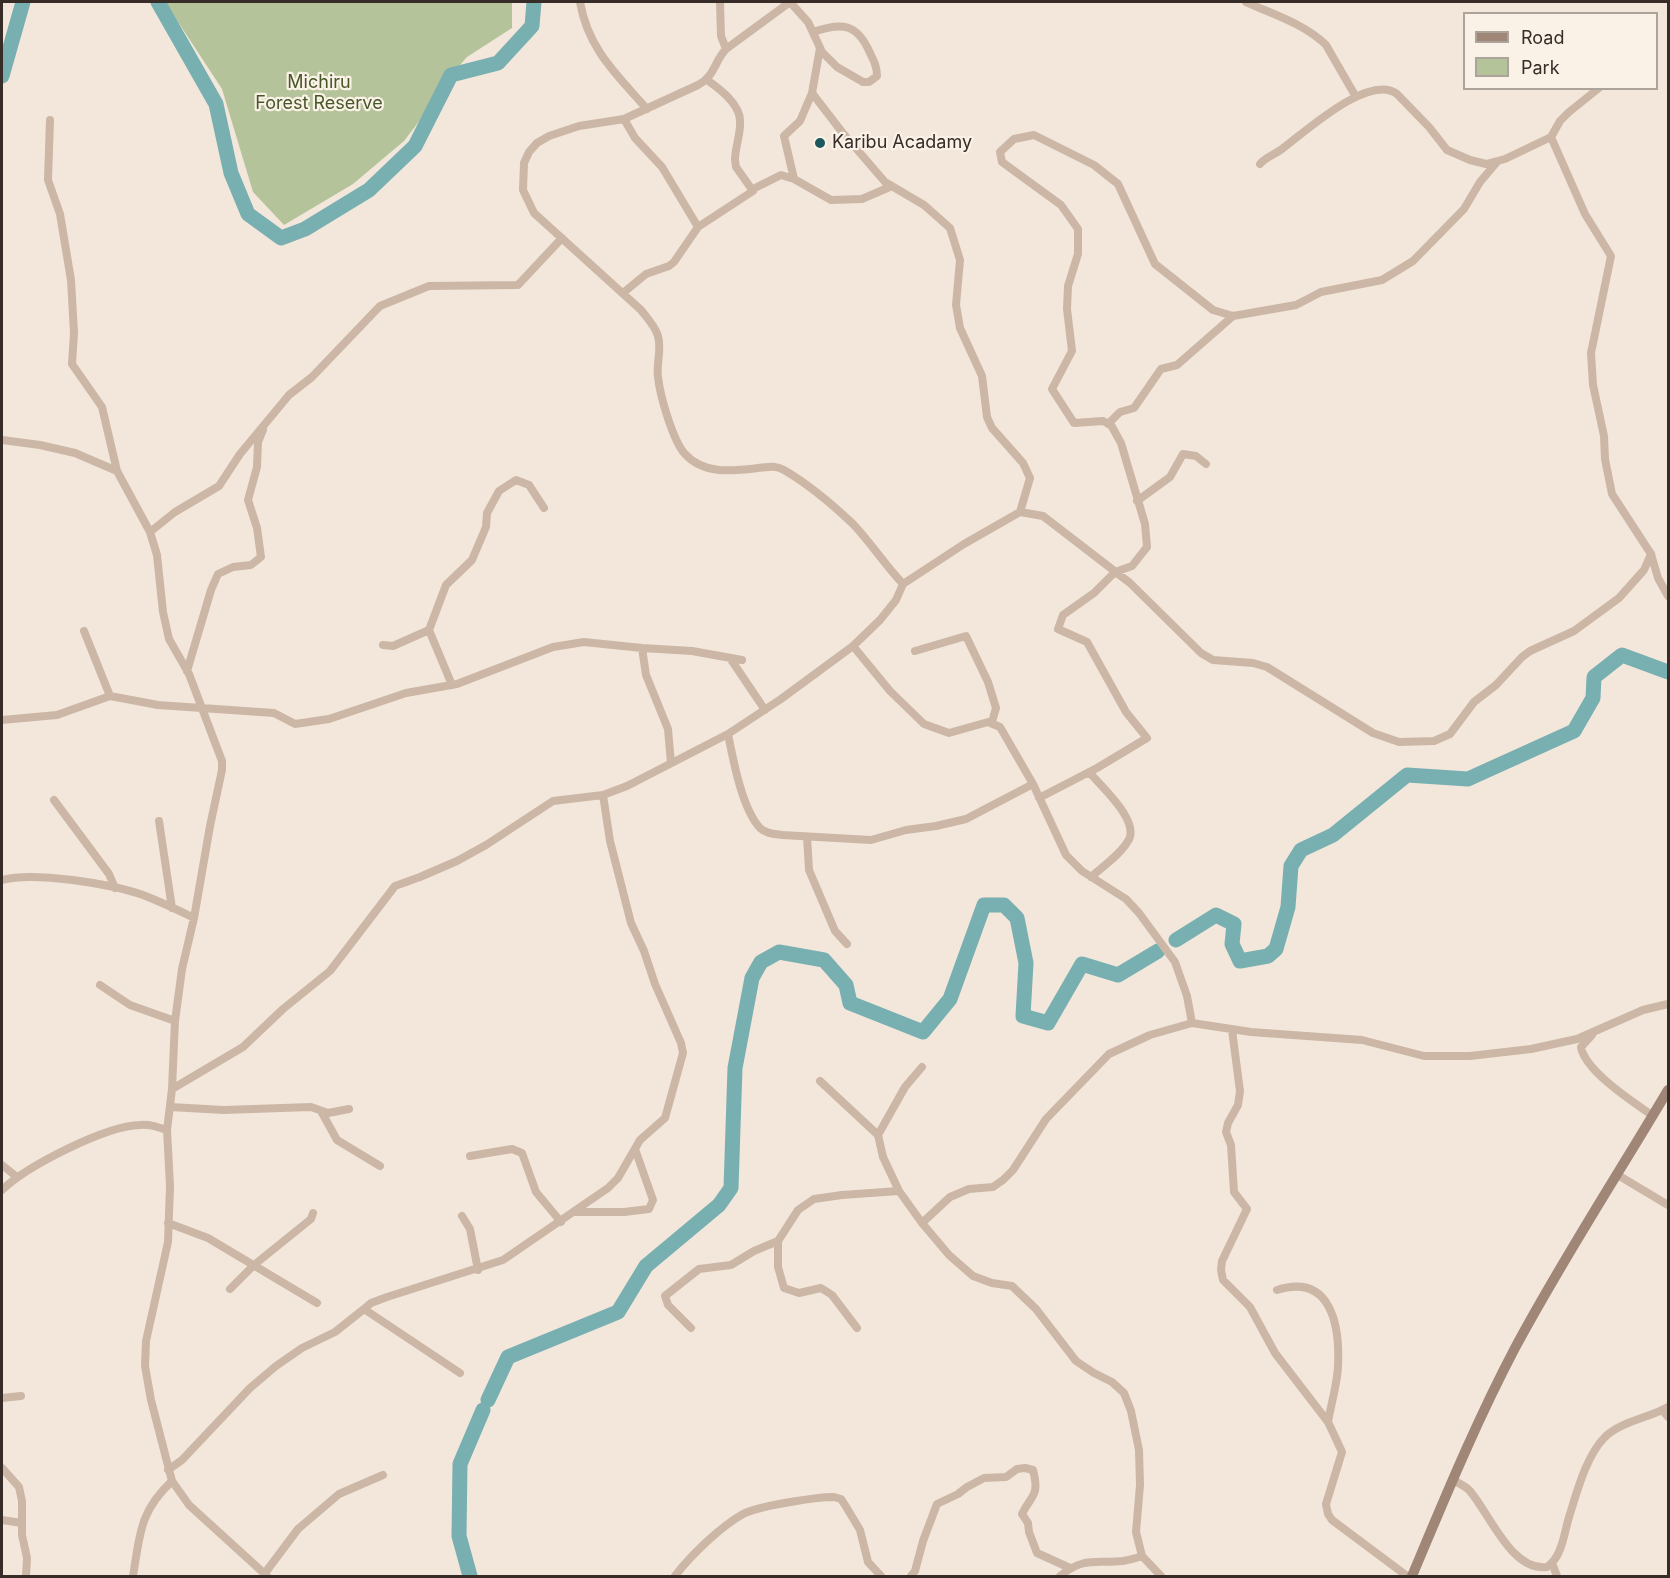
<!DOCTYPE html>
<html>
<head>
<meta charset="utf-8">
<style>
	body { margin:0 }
	#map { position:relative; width:1670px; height:1578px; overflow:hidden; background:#f3e7db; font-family:Inter,sans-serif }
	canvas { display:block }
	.frame { position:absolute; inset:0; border:3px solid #372c27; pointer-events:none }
	.legend { position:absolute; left:1463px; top:12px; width:195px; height:78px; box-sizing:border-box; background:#faf2e7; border:2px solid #aca39a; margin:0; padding:8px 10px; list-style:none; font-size:18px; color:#372c27 }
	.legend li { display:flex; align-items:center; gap:12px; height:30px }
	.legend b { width:30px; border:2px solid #aca39a }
</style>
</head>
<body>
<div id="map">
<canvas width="1670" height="1578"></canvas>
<div class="frame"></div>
<ul class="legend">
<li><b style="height:8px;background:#9f8677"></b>Road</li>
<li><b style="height:16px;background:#b5c39a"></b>Park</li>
</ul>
</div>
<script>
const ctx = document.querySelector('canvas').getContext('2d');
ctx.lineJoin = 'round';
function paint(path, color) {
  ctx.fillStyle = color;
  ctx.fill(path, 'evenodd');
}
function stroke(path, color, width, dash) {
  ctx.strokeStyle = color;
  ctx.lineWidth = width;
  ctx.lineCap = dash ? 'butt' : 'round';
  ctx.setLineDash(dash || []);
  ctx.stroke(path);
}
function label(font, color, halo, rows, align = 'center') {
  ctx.font = font + ' Inter,sans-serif';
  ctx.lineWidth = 4.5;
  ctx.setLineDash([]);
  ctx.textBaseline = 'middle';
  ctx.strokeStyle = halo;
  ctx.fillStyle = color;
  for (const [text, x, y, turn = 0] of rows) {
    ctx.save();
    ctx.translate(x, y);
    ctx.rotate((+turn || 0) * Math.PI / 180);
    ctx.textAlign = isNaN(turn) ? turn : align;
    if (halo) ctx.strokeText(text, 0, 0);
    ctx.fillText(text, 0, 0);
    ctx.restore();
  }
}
paint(new Path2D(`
	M165 2H512V28L467 57 451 75 430 107 404 141 353 184 284 225 253 192 222 89Z`), '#b5c39a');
stroke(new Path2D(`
	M158 2 216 104 231 173 248 214 281 238 305 229 369 190 415 146 451 75 498 63 532 26 534 2
	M2 76 23 2
	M1176 940 1216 915 1234 924 1232 944 1240 961 1268 956 1276 949 1288 907 1291 866 1301 850 1333 835 1407 775 1468 779 1574 731 1593 698 1594 677 1622 655 1668 672
	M488 1400 508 1357 618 1312 646 1266 719 1205 731 1188 735 1068 752 978 761 962 779 952 824 960 846 985 850 1003 923 1032 950 999 984 905H1004L1017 918 1026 963 1023 1016 1048 1023 1082 964 1118 975 1158 951
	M470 1576 459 1536 460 1464 483 1410`), '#78afb1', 15);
stroke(new Path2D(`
	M580 2C588 49 617 75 647 109
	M720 2 721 36 726 49
	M790 2 726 49C714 62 715 76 698 85L624 119 579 126 549 136 537 143 529 152 524 163 523 190 534 213 641 310C647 318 655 326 658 336 662 350 656 364 658 377 660 396 673 441 685 454 704 475 733 471 758 468 768 467 775 465 784 470 808 484 833 505 853 524 871 543 885 565 903 584
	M790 2 808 22 822 52 837 67 863 82H869L877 76C877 67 874 61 870 53 857 23 842 22 813 32
	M1246 2C1272 14 1305 24 1326 45L1356 97
	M820 48 812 93 842 132 885 182 924 205 950 228 960 260 956 305 960 328 982 376 987 417 992 428 1023 463 1030 478 1020 512
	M812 93 800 121 784 136 794 179 831 200 862 199 892 186
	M50 120 48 180 60 214 71 280 74 333 72 364 102 407 117 471 150 532 157 555 163 612 169 639 189 674 222 761V770L210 826 194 918 182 969 175 1021 172 1089 167 1130 170 1186 168 1242 146 1341 145 1366 151 1400 172 1481 189 1505 267 1576
	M1551 137 1585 214 1611 256 1591 353 1593 385 1604 436 1605 459 1612 494 1651 554 1658 578 1668 596
	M1260 164C1266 157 1274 155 1282 149 1305 132 1369 73 1397 94L1429 127 1447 150 1470 160 1486 164 1505 159 1551 137 1560 121 1569 112 1599 88
	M753 189 781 175 794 179
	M698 227 753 191 736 167 735 160C735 147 741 134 740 121 740 104 720 89 707 80
	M623 293 646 274 669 266 674 262 698 227 662 167 635 138 624 119
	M1108 424 1120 412 1134 408 1161 369 1177 365 1233 316
	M2 440 40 445 75 453 117 471
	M1137 501 1170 477 1183 454 1196 456 1206 464
	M150 532 175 512 219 486 240 454 289 395 312 377 380 306 429 286 518 285 562 238
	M84 631 110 696 158 705 274 713 295 724 329 719 406 693 457 684 553 647 584 642 642 648 692 651 742 660
	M383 645 393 646 429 630
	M853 646 890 691 924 724 949 733 988 722 1000 727 1033 784 1066 855 1082 871 1126 899 1139 913 1175 962 1187 996 1192 1023
	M642 648 646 675 668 729 671 763
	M915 651 966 636 988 682 996 708 992 722
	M730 658 765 710
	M187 671 211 590 218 574 233 567 251 565 261 557 257 528 248 500 257 467 258 442 263 430
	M452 685 429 630 446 585 472 560 486 527 487 513 499 491 516 480 529 485 544 508
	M2 720 57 715 110 696
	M728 734C733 759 742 809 760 828 766 834 775 834 782 835L871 840 906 830 936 826 966 819 1033 784
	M1089 772C1102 787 1141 822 1128 841 1120 855 1103 866 1091 877
	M1039 798 1097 768 1147 738 1126 712 1087 642 1058 629 1063 615 1094 593 1115 572 1132 566 1147 547 1145 524 1121 443 1111 425 1103 421 1074 423 1052 389 1072 351 1067 309 1068 286 1078 254V229L1061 205 1002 162 1000 152 1014 139 1034 135 1094 165 1118 184 1155 264 1213 310 1233 316 1296 305 1321 292 1382 280 1413 261 1464 209 1480 182 1497 162
	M54 800 109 874 115 888
	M159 821 172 908
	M807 837 809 870 835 931 847 944
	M2 880C34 871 111 884 143 895 161 902 178 910 194 918
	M100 985 130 1005 175 1021
	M1232 1030 1240 1091 1238 1105 1228 1123 1226 1132 1231 1145 1234 1192 1247 1209 1222 1261 1221 1270 1223 1280 1250 1307 1275 1353 1328 1422 1337 1441 1342 1452 1326 1504 1328 1514 1332 1520 1407 1576
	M1592 1035 1581 1047C1585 1071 1633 1102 1653 1116
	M922 1067 905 1087 878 1135 883 1157 899 1191 922 1223 949 1255 973 1276 992 1283 1012 1286 1036 1309 1076 1361 1094 1373 1112 1382 1124 1393 1131 1411 1139 1450 1140 1485 1136 1532 1142 1556 1161 1576
	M820 1081 878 1135
	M172 1089 243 1047 283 1009 330 971 395 886 420 877 457 861 486 845 553 801 603 795 627 786 728 734 781 699 853 646 880 620 896 600 903 584 964 544 1020 512 1043 516 1130 583 1201 653 1213 660 1253 663 1267 667 1373 733 1399 742 1434 741 1450 734 1474 702 1496 685 1522 657 1530 651 1574 631 1619 598 1644 570 1651 554
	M170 1107 224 1110 311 1107 328 1113 349 1109
	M321 1111 337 1140 380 1166
	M470 1156 512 1149 522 1153 536 1192 561 1222
	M2 1165 17 1177
	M1616 1174 1668 1205
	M2 1190C27 1166 105 1126 140 1125 150 1124 158 1127 167 1130
	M576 1212H624L649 1209 653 1200 635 1149
	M462 1216 470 1229 478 1270
	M168 1223 208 1238 317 1303
	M922 1223 950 1197 969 1189 993 1187 1003 1180 1013 1170 1046 1119 1109 1054 1150 1035 1192 1023 1251 1032 1362 1040 1424 1056H1470L1531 1049 1577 1039 1643 1010 1668 1004
	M230 1289 254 1265 311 1219 313 1213
	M1277 1290C1331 1273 1340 1325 1338 1367 1337 1385 1331 1404 1328 1422
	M364 1309 371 1303 387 1297 503 1260 608 1188 618 1178 640 1140 665 1118 683 1053 681 1043 655 984 644 951 631 923 610 841 603 795
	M691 1328 668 1305 665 1296 699 1269 731 1265 754 1251 778 1241
	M857 1328 832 1295 821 1288 799 1293 784 1288 778 1267V1241L798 1210 814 1199 842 1195 899 1191
	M2 1398 21 1396
	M1662 1410 1668 1417
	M2 1468 19 1487 22 1501V1535L27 1558 26 1576
	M168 1470 182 1460 250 1388 276 1366 302 1348 335 1332 364 1309 460 1373
	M1453 1480C1458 1483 1465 1486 1469 1490 1489 1512 1511 1572 1547 1567 1562 1557 1564 1534 1569 1517 1577 1492 1586 1456 1605 1437 1622 1421 1649 1418 1668 1407
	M2 1520 22 1523
	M1552 1563 1557 1576
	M265 1573 298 1529 339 1494 383 1475
	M133 1576C140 1535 139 1512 172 1481
	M675 1576C691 1555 720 1527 743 1514 758 1506 816 1497 834 1497L841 1499 845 1505 860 1530 868 1562 881 1576
	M911 1576 915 1571 923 1541 937 1504 958 1494 967 1487 984 1478 1006 1477 1017 1469 1025 1468 1033 1470C1040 1497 1031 1495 1022 1514L1028 1523 1029 1532 1037 1553 1070 1568
	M1060 1576C1085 1556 1095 1564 1123 1561 1129 1560 1136 1558 1142 1556`), '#ccb7a6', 8);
stroke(new Path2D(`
	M1412 1576C1444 1500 1476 1422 1515 1348 1562 1260 1617 1176 1668 1090`), '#9f8677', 10);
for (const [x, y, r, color] of [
	[820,143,6,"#1b575b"]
]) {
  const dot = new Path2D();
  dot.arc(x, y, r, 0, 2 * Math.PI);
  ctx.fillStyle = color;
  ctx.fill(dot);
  stroke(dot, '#faf2e7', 2);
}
label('18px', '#47572a', '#faf2e7', [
	["Michiru",319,83],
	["Forest Reserve",319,104]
]);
label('18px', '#372c27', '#faf2e7', [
	["Karibu Acadamy",832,143]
], 'left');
</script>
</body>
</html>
